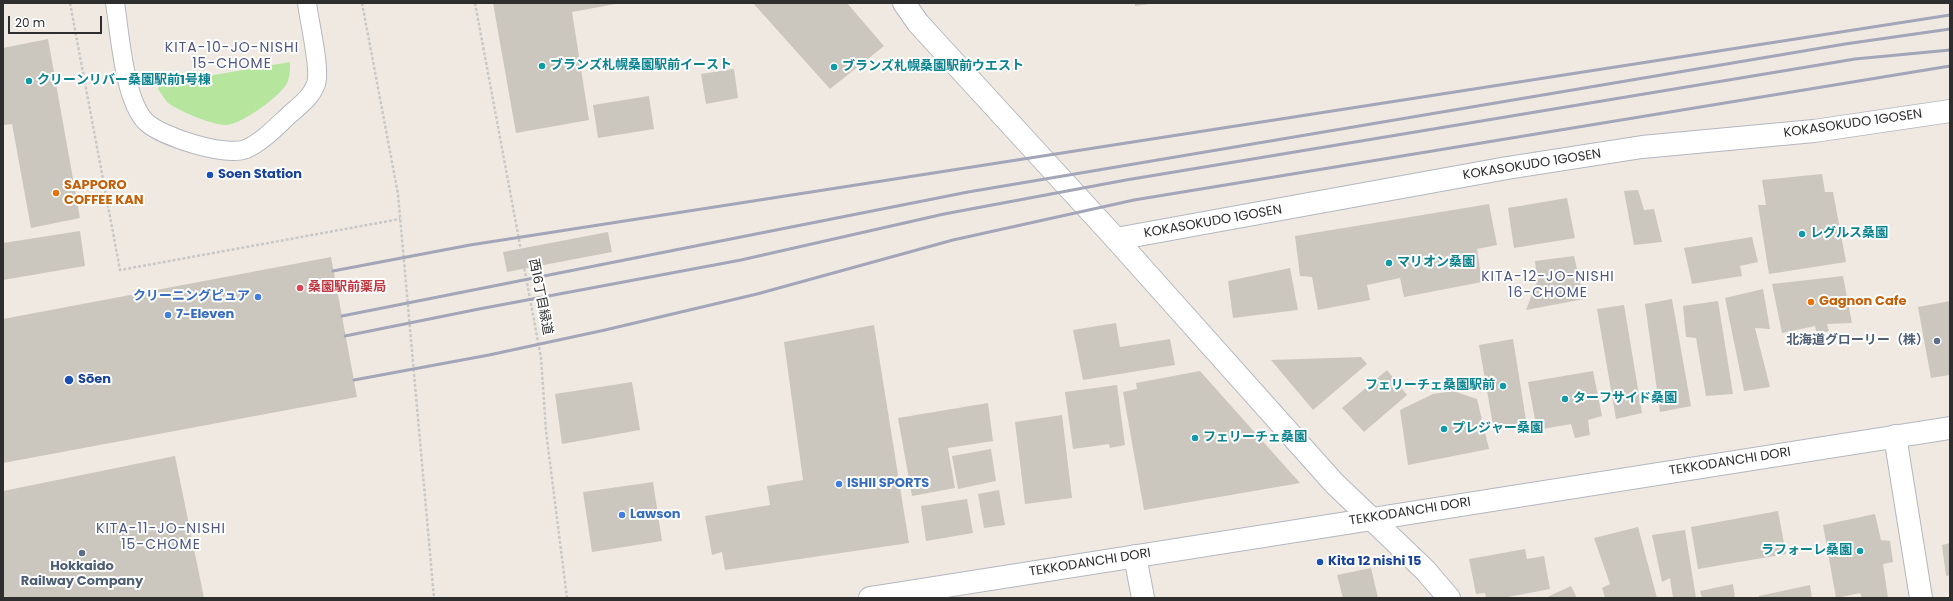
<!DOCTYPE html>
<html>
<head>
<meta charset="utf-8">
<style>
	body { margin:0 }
	#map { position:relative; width:1953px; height:601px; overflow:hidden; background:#efe9e1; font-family:Poppins,sans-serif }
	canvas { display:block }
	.frame { position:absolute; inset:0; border:4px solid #2e2e2e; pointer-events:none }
	.scale { position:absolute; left:8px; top:16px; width:94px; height:18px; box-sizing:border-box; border:2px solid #2e2e2e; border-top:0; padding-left:5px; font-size:12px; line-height:14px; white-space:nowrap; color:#2e2e2e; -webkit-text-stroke:3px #fff; paint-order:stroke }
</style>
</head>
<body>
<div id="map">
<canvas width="1953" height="601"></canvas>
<div class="frame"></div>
<div class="scale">20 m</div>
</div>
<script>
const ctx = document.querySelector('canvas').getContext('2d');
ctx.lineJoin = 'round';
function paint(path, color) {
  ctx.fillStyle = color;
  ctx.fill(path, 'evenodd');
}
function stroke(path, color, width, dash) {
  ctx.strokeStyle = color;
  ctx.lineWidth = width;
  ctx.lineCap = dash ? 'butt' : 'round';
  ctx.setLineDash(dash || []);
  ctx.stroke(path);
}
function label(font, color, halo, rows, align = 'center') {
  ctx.font = font + ' Poppins,"Noto Sans JP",sans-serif';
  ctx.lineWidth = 4;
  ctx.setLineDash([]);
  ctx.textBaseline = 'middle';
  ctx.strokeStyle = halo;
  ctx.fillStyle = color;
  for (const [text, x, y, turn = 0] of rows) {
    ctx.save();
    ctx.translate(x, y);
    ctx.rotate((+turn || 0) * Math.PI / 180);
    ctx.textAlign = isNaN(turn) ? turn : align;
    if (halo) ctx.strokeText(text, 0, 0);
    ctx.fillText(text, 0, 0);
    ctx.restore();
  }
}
paint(new Path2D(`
	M290 62C290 69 290 75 288 81 283 95 243 123 227 125 214 126 176 110 167 102 164 98 161 93 158 89L161 84Z`), '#b6e59e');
paint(new Path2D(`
	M493 3H621L572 12 589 120 516 133Z
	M753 3H847L884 46 830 89Z
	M1135 3H1149V4L1135 6Z
	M48 39 80 218 31 228 12 124 3 125V48Z
	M734 69 738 98 706 104 701 74Z
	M649 96 654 129 598 138 593 105Z
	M1822 174 1825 192H1833L1846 262 1769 274 1758 205H1766L1762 180Z
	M1638 190 1644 210 1654 209 1662 242 1634 245 1624 191Z
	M1567 198 1575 238 1514 248 1508 208Z
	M1489 204 1497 245 1477 249 1482 282 1404 297 1400 278 1367 285 1370 300 1318 310 1312 277 1300 276 1295 236Z
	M80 231 85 266 3 280V243Z
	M608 232 612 252 507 272 503 252Z
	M1752 237 1758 262 1740 266 1742 276 1692 284 1684 248Z
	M1574 256 1584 299 1526 310 1537 281 1535 261Z
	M331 257 357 397 3 463V319Z
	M1290 268 1298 310 1233 318 1228 281Z
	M1843 276 1852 323 1827 324 1829 331 1817 335 1815 326 1782 333 1772 284Z
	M1763 289 1770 329 1755 328 1770 387 1744 391 1725 298Z
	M1672 299 1691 406 1660 412 1645 304Z
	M1718 301 1733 394 1706 396 1696 338 1686 337 1683 306Z
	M1950 301V375L1931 378 1918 307Z
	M1624 305 1642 413 1616 419 1597 309Z
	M1116 323 1120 347 1170 339 1175 365 1083 380 1073 330Z
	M874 325 909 543 725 570 722 552 712 555 705 516 770 505 767 486 803 480 784 342Z
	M1513 339 1527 426 1494 431 1479 345Z
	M1361 357 1367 364 1313 410 1271 360Z
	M1387 370 1407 395 1364 432 1342 408Z
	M1200 371 1300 483 1144 510 1123 392 1137 389 1136 383Z
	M1593 371 1602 416 1588 420 1590 435 1575 438 1571 424 1537 430 1528 382Z
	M632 382 640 430 562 444 555 394Z
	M1117 385 1125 445 1110 448 1109 444 1073 449 1065 392Z
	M1453 391 1477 399 1489 449 1408 465 1400 410 1433 394Z
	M988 403 993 441 948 448 955 488 912 496 898 418Z
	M1062 415 1072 498 1025 504 1015 422Z
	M991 449 996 481 958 489 952 456Z
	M175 456 204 598H3V491Z
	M653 482 662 541 592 552 583 492Z
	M999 490 1005 525 984 528 978 494Z
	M967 499 973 533 926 541 921 506Z
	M1778 511 1786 554 1698 569 1691 527Z
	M1875 514 1881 540 1890 541 1893 562 1883 564 1888 598H1862L1860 593 1836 598 1823 525Z
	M1638 527 1657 598H1605L1602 588 1610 584 1594 538Z
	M1685 530 1696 598H1673L1670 578 1662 582 1652 535Z
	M1950 543V575L1946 576 1942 545Z
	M1525 549 1527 559 1544 556 1550 589 1503 598H1486L1485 593 1476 594 1469 559Z
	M1371 568 1378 598H1343L1337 575Z
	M1733 584 1735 598H1702L1700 591Z
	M1810 585 1812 598H1759V596Z
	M1571 586 1577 598H1545Z`), '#cbc7bf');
const service = new Path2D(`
	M115 3C120 34 124 100 146 122 162 137 225 157 246 149 262 142 276 127 289 115 299 106 311 98 316 84 321 69 309 21 307 3`);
const minor = new Path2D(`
	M904 3 918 23 1116 239 1334 483 1425 570 1449 598
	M1116 239 1507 168 1642 147 1814 131 1950 111
	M1895 436 1921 598
	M1135 556 1143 598`);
const tertiary = new Path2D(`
	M870 598 1950 428`);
stroke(service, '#b4b7c1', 20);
stroke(minor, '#b4b7c1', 24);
stroke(tertiary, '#b4b7c1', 24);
stroke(new Path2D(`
	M70 3 120 270 400 219
	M362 3 398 194 434 598
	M475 3 541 358 546 431 567 598`), '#c9c9c9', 2.5, [3, 2]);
stroke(service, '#fff', 18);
stroke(minor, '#fff', 22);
stroke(tertiary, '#fff', 22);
stroke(new Path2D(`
	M333 271 470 245 1950 15
	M342 316 968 192 1845 44 1950 29
	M345 336 479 309 741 260 944 214 1126 180 1855 59 1950 50
	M354 380 489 355 605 330 757 294 953 240 1134 200 1950 66`), '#a3a6b8', 3);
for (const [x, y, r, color] of [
	[542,66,4,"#0f9aa8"],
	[834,67,4,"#0f9aa8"],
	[29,81,4,"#0f9aa8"],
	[210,175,4,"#1a4fb4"],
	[56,193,4,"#e8710a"],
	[1802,234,4,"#0f9aa8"],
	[1389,263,4,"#0f9aa8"],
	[300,288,4,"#e0444e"],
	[258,297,4,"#3f7fe0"],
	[1811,302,4,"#e8710a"],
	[168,315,4,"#3f7fe0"],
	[1937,341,4,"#5c6f8a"],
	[69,380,5,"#1a4fb4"],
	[1503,386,4,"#0f9aa8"],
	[1565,399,4,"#0f9aa8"],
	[1444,429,4,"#0f9aa8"],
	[1195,438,4,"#0f9aa8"],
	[839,484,4,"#3f7fe0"],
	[622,515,4,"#3f7fe0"],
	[1860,551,4,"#0f9aa8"],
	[82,553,4,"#5c6f8a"],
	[1320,562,4,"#1a4fb4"]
]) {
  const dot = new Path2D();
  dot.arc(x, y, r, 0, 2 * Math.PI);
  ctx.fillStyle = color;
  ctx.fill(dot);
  stroke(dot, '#fff', 1.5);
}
label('bold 13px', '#0d838f', '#fff', [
	["ブランズ札幌桑園駅前イースト",550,66],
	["ブランズ札幌桑園駅前ウエスト",842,67],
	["クリーンリバー桑園駅前1号棟",37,81],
	["レグルス桑園",1810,234],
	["マリオン桑園",1397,263],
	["フェリーチェ桑園駅前",1495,386,"right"],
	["ターフサイド桑園",1573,399],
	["プレジャー桑園",1452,429],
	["フェリーチェ桑園",1203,438],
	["ラフォーレ桑園",1852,551,"right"]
], 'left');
label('13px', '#2e2e2e', '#fff', [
	["KOKASOKUDO 1GOSEN",1853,124,-8],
	["KOKASOKUDO 1GOSEN",1532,165,-9],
	["KOKASOKUDO 1GOSEN",1213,222,-10],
	["西16丁目緑道",540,297,79],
	["TEKKODANCHI DORI",1730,462,-9],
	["TEKKODANCHI DORI",1410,512,-9],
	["TEKKODANCHI DORI",1090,563,-9]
]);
label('bold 13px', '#164399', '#fff', [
	["Soen Station",218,175],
	["Sōen",78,380],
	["Kita 12 nishi 15",1328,562]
], 'left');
label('bold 13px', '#c56008', '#fff', [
	["SAPPORO",64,186],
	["COFFEE KAN",64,201],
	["Gagnon Cafe",1819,302]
], 'left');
label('bold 13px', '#be3a42', '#fff', [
	["桑園駅前薬局",308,288]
], 'left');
label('bold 13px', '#366cbe', '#fff', [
	["クリーニングピュア",250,297,"right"],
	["7-Eleven",176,315],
	["ISHII SPORTS",847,484],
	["Lawson",630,515]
], 'left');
label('bold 13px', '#4e5e75', '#fff', [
	["北海道グローリー（株）",1929,341],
	["Hokkaido",82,567,"center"],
	["Railway Company",82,582,"center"]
], 'right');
ctx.letterSpacing = '1px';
label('14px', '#4d5680', '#fff', [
	["KITA-10-JO-NISHI",232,48],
	["15-CHOME",232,64],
	["KITA-12-JO-NISHI",1548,277],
	["16-CHOME",1548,293],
	["KITA-11-JO-NISHI",161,529],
	["15-CHOME",161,545]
]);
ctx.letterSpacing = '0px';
</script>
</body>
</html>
